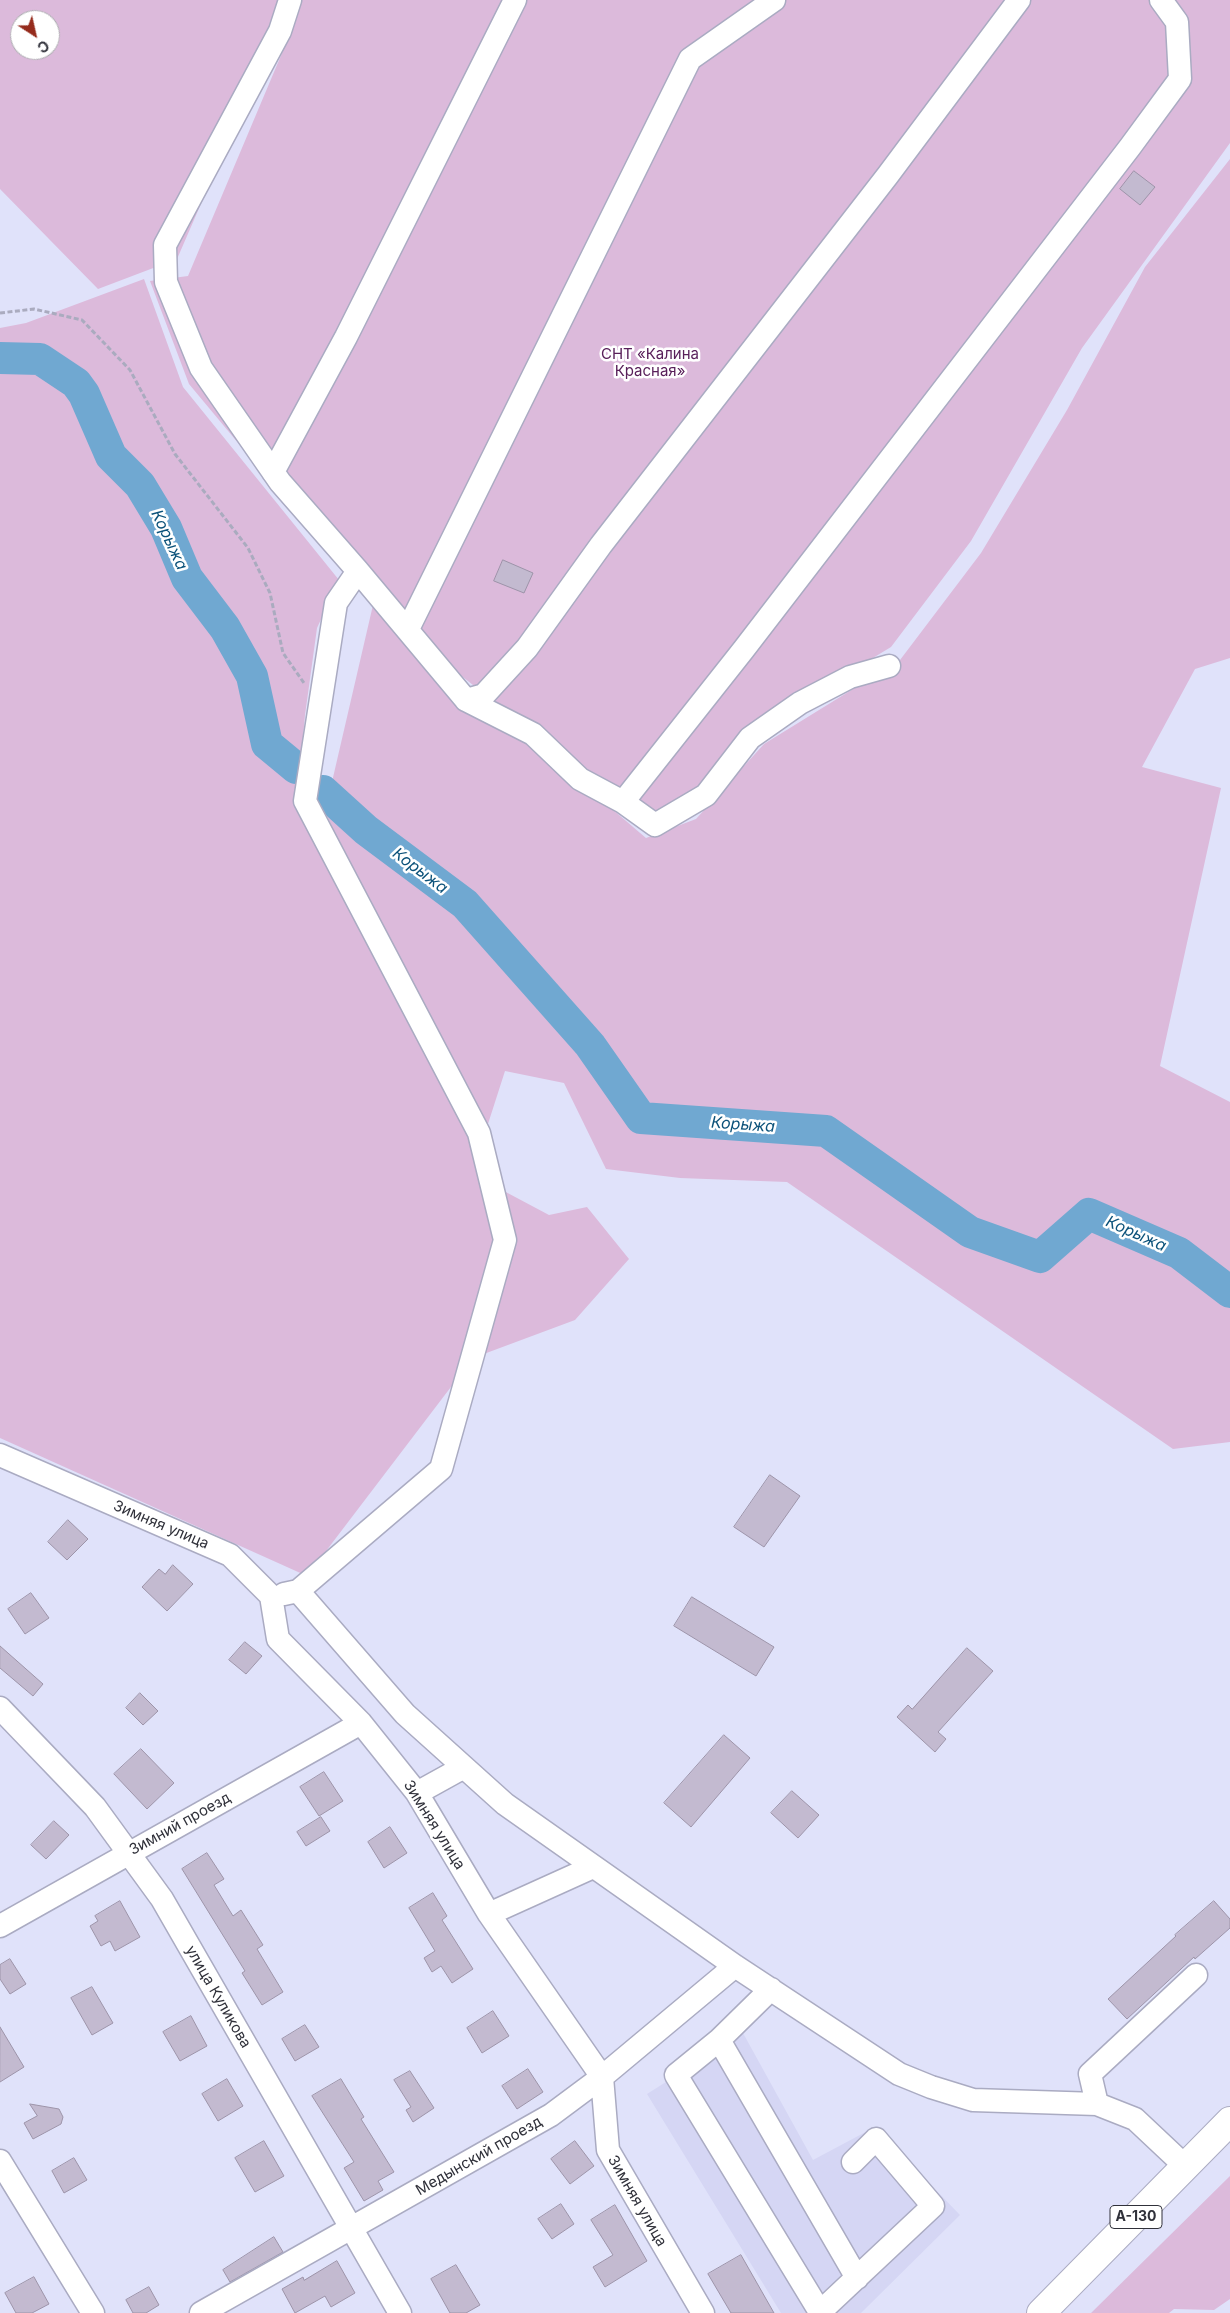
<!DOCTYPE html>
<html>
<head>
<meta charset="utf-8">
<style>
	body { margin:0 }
	#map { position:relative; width:1230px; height:2313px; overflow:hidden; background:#e0e2fa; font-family:Inter,sans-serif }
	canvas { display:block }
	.north { position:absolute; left:10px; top:10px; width:50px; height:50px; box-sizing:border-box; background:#fff; border:1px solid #acadb0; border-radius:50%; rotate:145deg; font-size:14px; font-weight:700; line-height:20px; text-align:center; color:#30313a }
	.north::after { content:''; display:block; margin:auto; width:18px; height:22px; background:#952b1c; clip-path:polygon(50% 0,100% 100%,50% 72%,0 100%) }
</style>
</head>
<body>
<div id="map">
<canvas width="1230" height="2313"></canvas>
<div class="north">С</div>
</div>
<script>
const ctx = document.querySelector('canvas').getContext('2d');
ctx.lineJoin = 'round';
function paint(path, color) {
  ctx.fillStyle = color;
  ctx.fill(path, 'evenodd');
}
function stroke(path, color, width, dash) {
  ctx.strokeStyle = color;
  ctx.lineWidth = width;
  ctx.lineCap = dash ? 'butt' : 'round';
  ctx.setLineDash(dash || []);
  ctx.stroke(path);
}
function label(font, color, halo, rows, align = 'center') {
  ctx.font = font + ' Inter,sans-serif';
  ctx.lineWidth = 5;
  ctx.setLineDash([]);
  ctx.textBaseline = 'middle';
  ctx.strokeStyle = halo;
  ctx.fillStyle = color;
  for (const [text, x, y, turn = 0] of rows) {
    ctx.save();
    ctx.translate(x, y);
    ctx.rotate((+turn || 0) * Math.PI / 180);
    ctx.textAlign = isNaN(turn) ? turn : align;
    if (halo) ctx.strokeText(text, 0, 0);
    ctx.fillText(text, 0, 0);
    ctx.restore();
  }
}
paint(new Path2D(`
	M743 2033 813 2160 875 2127 960 2215 861 2313H781L647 2094Z`), '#d5d6f4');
paint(new Path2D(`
	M0 0H286L279 24 177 259 98 289 0 189ZM20 20H50V50H20Z
	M300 0H1230V143L1082 348 971 541 891 647 744 736 695 810 653 834 515 718 389 619 646 838 696 819 764 744 900 660 981 553 1067 410 1145 267 1230 159V658L1195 669 1142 767 1221 788 1160 1066 1230 1102V1442L1173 1449 787 1182 680 1178 606 1169 564 1083 505 1071 487 1127 408 984 325 812 373 605 189 384 150 281 188 276 293 27Z
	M144 279 183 387 339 580 317 628 305 715 297 806 352 916 502 1190 549 1215 587 1207 629 1259 575 1320 473 1358 307 1576 0 1438V328L26 323Z
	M1230 2176V2299L1214 2310 1174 2309 1169 2313H1091Z`), '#dcbadb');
stroke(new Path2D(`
	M0 358 40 359 76 383 84 394 111 456 140 485 166 528 187 578 225 628 252 676 267 744 296 768
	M323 791 366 830 465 904 590 1045 641 1118 826 1131 970 1232 1040 1257 1089 1214 1179 1253 1230 1292`), '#70a8d1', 32);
const building = new Path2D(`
	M1134 171 1155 187 1140 205 1120 189Z
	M503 560 533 573 524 593 494 581Z
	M770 1475 800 1496 764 1547 734 1527Z
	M68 1520 88 1539 67 1560 48 1542Z
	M173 1565 193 1584 167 1611 142 1587 159 1569 165 1574Z
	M31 1593 49 1618 25 1634 8 1609Z
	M692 1597 774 1647 756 1676 674 1626Z
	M245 1642 262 1656 246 1674 229 1660Z
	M0 1646 43 1684 33 1696 0 1668Z
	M967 1648 993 1671 938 1732 946 1739 935 1752 897 1717 908 1705 912 1709Z
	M140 1693 158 1711 143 1725 126 1708Z
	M724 1735 750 1758 691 1827 664 1803Z
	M141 1749 174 1783 147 1809 114 1774Z
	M324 1772 343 1801 319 1816 300 1787Z
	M792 1791 819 1815 798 1838 771 1813Z
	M321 1817 330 1831 306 1846 297 1832Z
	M54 1821 69 1835 46 1859 31 1845Z
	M390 1827 407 1853 384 1868 368 1842Z
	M207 1853 224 1879 214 1885 233 1916 241 1910 263 1945 257 1949 283 1992 262 2005 242 1973 245 1971 182 1869Z
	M433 1893 447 1916 442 1920 473 1969 452 1983 441 1966 432 1972 424 1958 435 1951 409 1908Z
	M120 1901 140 1937 115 1951 110 1941 101 1946 90 1926 98 1921 95 1916Z
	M1214 1901 1230 1919V1928L1195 1959 1194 1957 1127 2019 1108 1999 1176 1936 1175 1935Z
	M10 1959 26 1984 10 1994 0 1979V1965Z
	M92 1987 113 2023 92 2035 71 1998Z
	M493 2011 509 2036 482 2053 467 2028Z
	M191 2016 207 2046 180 2061 163 2032Z
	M305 2025 319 2047 295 2061 282 2039Z
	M0 2027 24 2067 0 2082Z
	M528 2069 543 2092 517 2109 502 2086Z
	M410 2071 434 2108 413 2122 406 2110 411 2107 394 2080Z
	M227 2079 243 2106 218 2121 202 2094Z
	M341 2079 364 2117 361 2119 394 2172 378 2181 383 2190 364 2201 344 2168 354 2162 312 2096Z
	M30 2104 59 2109 63 2117 61 2124 33 2139 24 2123 37 2116Z
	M264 2141 284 2176 255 2192 235 2158Z
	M575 2141 594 2166 570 2184 551 2159Z
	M74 2158 87 2180 64 2193 52 2171Z
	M561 2204 574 2224 552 2239 538 2219Z
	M615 2205 647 2261 605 2287 593 2267 613 2255 591 2220Z
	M274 2237 283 2252 230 2282 223 2270Z
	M741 2255 774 2313H731L708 2274Z
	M337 2261 355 2293 331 2307 325 2296 295 2313 282 2289 303 2277 304 2280Z
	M456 2265 480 2305 466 2313H450L431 2279Z
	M34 2277 49 2304 32 2313H16L5 2293Z
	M149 2287 159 2305 146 2313H133L126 2300Z`);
paint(building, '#c3bad0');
stroke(building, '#9d94a9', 1);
const minor = new Path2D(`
	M290 0 280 31 165 245 166 282 201 368 280 482 358 571
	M273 472 346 337 515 0
	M408 629 690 59 774 0
	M466 700 533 734 580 779 623 802 744 649 1130 147 1180 79 1177 22 1161 0
	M623 802 655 825 706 795 750 738 800 703 850 677 889 666
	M0 1455 230 1555 271 1596 278 1639 361 1723 417 1793 489 1914 602 2077 608 2150 703 2313
	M298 1591 441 1469 505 1240 479 1133 305 801 336 603 358 571 466 700 484 695 527 648 601 545 888 175 1019 0
	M284 1594 298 1591 405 1714 505 1804 735 1966 899 2074 931 2087 973 2100 1097 2104 1135 2119 1185 2166
	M0 1708 95 1807 162 1899 400 2313
	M417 1793 464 1767
	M489 1914 593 1867
	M0 1926 361 1723
	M771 1989 719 2040 676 2075 820 2312 933 2206 876 2139 853 2162
	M719 2040 857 2278
	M1097 2104 1090 2074 1196 1975
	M0 2161 93 2313
	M201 2313 551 2115 602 2077 735 1966`);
const major = new Path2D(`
	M1041 2313 1230 2121`);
stroke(minor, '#aaabc2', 25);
stroke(major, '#aaabc2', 30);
stroke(new Path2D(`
	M0 313 34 309 82 320 130 370 175 454 248 548 270 593 283 653 304 683`), '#aaabbf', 3, [5, 2.5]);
stroke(minor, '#fff', 22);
stroke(major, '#fff', 28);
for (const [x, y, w] of [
	[1136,2217,52]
]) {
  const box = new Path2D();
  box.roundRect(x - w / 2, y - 11.5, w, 23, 4);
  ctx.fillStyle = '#fff';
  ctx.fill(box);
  stroke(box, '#30313a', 1);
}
label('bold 14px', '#30313a', null, [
	["А-130",1136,2217]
]);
label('15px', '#59205a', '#fff', [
	["СНТ «Калина",650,354],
	["Красная»",650,371]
]);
label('15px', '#30313a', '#fff', [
	["Зимняя улица",161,1525,23],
	["Зимний проезд",180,1824,-29],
	["Зимняя улица",434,1825,58],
	["улица Куликова",218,1997,60],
	["Медынский проезд",479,2156,-30],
	["Зимняя улица",637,2201,60]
]);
label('italic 16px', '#0c527a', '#fff', [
	["Корыжа",169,540,65],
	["Корыжа",420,871,37],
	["Корыжа",743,1125,4],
	["Корыжа",1136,1234,24]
]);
</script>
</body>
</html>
